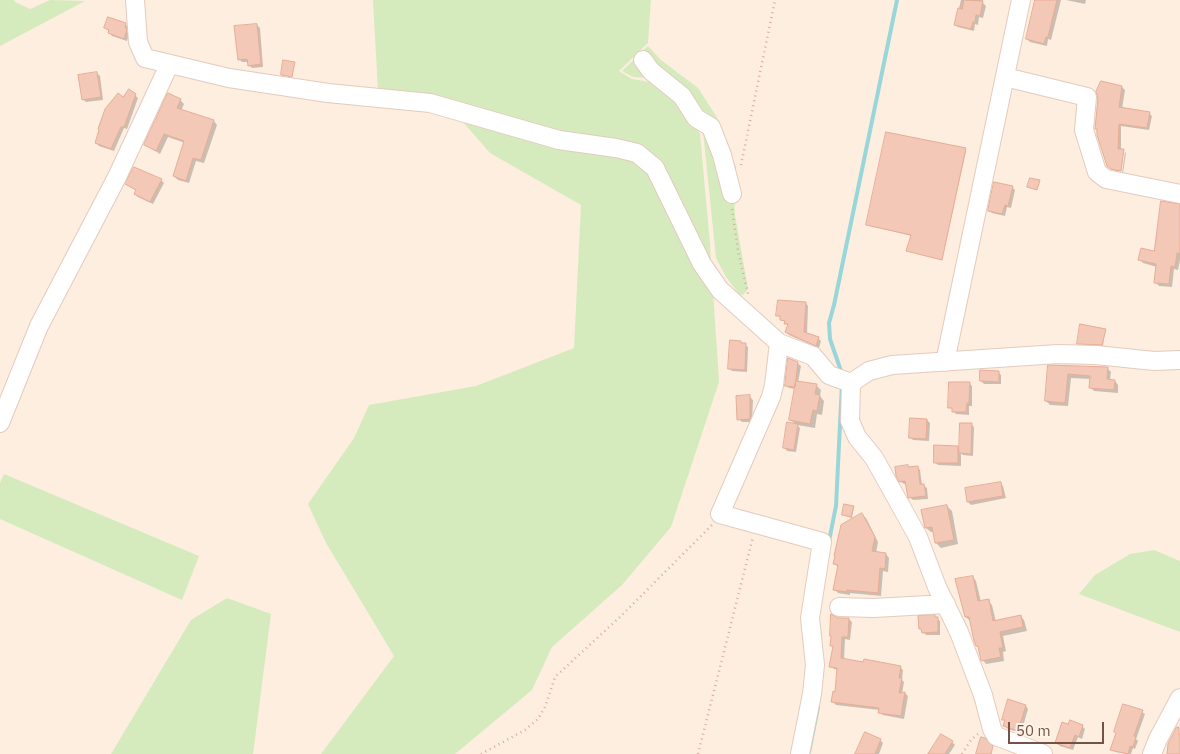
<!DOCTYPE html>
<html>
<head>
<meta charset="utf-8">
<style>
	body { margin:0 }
	#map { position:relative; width:1180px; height:754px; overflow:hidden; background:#fdeedf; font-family:"IBM Plex Sans",sans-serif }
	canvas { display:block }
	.scale { position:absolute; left:1008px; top:722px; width:96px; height:22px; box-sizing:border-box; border:2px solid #745246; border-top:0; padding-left:6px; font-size:15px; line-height:18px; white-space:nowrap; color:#745246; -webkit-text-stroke:4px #fff3e7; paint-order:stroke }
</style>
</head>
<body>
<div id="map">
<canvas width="1180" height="754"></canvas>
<div class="scale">50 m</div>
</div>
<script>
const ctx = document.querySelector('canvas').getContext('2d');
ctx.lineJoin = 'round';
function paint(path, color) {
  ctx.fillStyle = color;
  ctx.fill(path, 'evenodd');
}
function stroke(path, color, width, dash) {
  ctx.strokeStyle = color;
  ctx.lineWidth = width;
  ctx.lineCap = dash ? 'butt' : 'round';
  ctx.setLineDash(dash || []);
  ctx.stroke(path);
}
paint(new Path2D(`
	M0 0H14L15 2 30 9 50 0 85 1 0 46Z
	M373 0H651L648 43 619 71 632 79 650 82 672 94 700 134 710 244 719 382 671 527 622 585 552 647 532 690 455 754H321L394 656 326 543 308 504 354 438 369 405 476 386 574 348 581 205 490 153 442 98 378 91Z
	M648 46 661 60 698 88 718 119 736 167 734 195 735 215 748 289 743 295 739 294 726 277 716 258 703 131 684 105 650 78 633 77 622 71Z
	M4 474 199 556 182 600 0 519V483Z
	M1154 550 1180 561V632L1079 594 1095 575 1130 554Z
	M227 598 271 614 253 754H111L191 620Z`), '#d5ebbe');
paint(new Path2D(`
	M961 0H983V3L986 6 983 18 979 17 978 25 975 24 974 31 958 27 955 24Z
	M1036 0H1061L1051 40 1048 39 1047 46 1030 42 1027 39Z
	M1066 0H1086L1085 4Z
	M125 24 128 27 127 31 129 34 127 41 112 36 106 28Z
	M257 25 260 28 263 67 252 68 249 65 248 62H242L239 59Z
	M97 73 100 76 103 100 86 102 83 99Z
	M1102 82 1122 87 1125 90 1122 109 1149 113 1152 116 1149 130 1121 126V150L1124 151H1122L1119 172 1111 169 1096 128Z
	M135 95 138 98 127 129 124 128 114 151 99 146 96 143Z
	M180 100 184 104 181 111 214 121 217 125 204 163 196 161 189 183 178 180 174 176 185 143 168 137 160 154 145 144Z
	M965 150 966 151 942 260 909 251 912 236 867 225Z
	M1125 152 1126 153 1123 173H1122Z
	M161 180 164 183 153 204 138 197 135 194 137 191 127 184Z
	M1012 187 1015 190 1011 208 1007 207 1005 216 992 213 989 210Z
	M1180 205V260L1178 270 1174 269 1172 287 1159 286 1155 282 1157 267 1143 263 1140 259 1155 253Z
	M806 303 808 306 807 334 818 338 821 341 819 348 789 335 786 332 788 326 778 315Z
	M1105 330 1103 346 1078 343Z
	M741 342 748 347 747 372 732 371 729 368Z
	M797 363 801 366 798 383 816 385 821 390 820 396 824 401 822 415 817 414 815 428 797 425 800 428 796 452 787 451 785 448 796 425 791 420 796 389 789 388 786 385Z
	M1049 367 1107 368 1111 372 1110 380 1115 381 1118 385V393L1094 391 1090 387 1091 379 1071 378 1068 406 1050 405 1046 401Z
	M998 372 1001 375V384H984L981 381Z
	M969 383 972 386V406H969V415L956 414 950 407Z
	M750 397 753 400 752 422H742L739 419Z
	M927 420 930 423 929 441 913 440 910 437Z
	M971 424 974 427 973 456 963 455 961 453V466L938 465 935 462 958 447 961 450Z
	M917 467 920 470 922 485 927 488 928 499 913 500 910 497 907 484H904L900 481Z
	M1000 483 1003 486 1006 498 971 505 968 502Z
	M947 506 952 511 958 544 941 548 936 543 934 532H931L926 528Z
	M854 507 852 518 843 515Z
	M862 515 866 518 878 542 876 553 886 554 889 558 888 572 883 571 881 596 850 593V595L838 593 834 589 838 567 835 564 836 557 834 555 842 526Z
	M973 577 976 581 981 602 988 601 992 605 996 622 1021 617 1024 620 1027 631 1003 636 1006 651 1003 652 1004 661 986 664 983 660 980 649 977 645 970 621 966 617Z
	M936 618 940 621V635H926L920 628Z
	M838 619H849L852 622 850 640 845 639 844 660 900 667 903 670 902 680 904 682 902 694 905 693 908 696 904 719 883 715 879 712 880 710 836 705 833 702 836 693 838 670 834 669 831 666 834 648 832 645Z
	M1026 706 1028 709 1021 733 1008 729 1005 726 1006 722 1004 719Z
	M1142 712 1145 714 1136 739 1138 741 1135 749 1133 748 1131 754 1115 752 1112 750 1117 734 1115 732Z
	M1082 726 1085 729 1082 739 1078 737 1073 750 1060 746 1057 743Z
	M880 740 883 743 879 754H860Z
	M952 742 955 745 949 754H932Z`), '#0003');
stroke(new Path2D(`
	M842 374 830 339 829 323 834 305 897 0
	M829 541 836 506 842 384
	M809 752 818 707`), '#99d6d9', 4);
const building = new Path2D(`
	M964 0 983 1 980 16 976 15 975 22H973L971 29 954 25 958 8 962 9Z
	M1035 0H1057L1048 37H1046L1044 44 1026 39Z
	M108 17 126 23 125 27 127 30 124 39 108 33 109 30 104 28Z
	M257 24 261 64 248 66 247 59 238 60 234 26Z
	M283 60 295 62 292 77 281 75Z
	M97 72 101 97 82 100 78 75Z
	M1101 81 1122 86 1119 107 1150 112 1147 128 1119 124 1118 149H1124L1121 171 1111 169 1107 166 1097 135V129H1095L1098 98 1096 92Z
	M129 89 136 94 124 127H121L111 149 95 143 99 130 98 129 105 109 118 93 123 97Z
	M168 93 181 99 177 108 214 120 201 160 193 158 186 181 173 176 184 141 164 134 156 151 144 145Z
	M886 132 966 148 942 260 906 251 911 235 866 225Z
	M134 167 162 179 150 202 134 194 136 190 125 184Z
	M1030 178 1040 180 1037 190 1027 187Z
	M994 182 1013 186 1008 206 1005 205 1002 214 988 211Z
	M1161 201 1180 204V254L1177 253 1175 267 1171 266 1169 284 1154 283 1156 264 1138 260 1141 248 1154 251Z
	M778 300 806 302 804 332 819 337 816 346 785 332 788 324H784L785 321 780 320V316H776Z
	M1080 324 1106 329 1102 345 1077 344Z
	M730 340 741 341V343H746L745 370 728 369Z
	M788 358 798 362 795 387 785 386Z
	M1048 365 1108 367 1107 379 1115 380 1114 390 1089 388 1090 376 1068 374 1065 403 1045 401Z
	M980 370 999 371V382L980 381Z
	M796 381 817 384 815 394 820 395 817 411 813 410 810 424 789 420Z
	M949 382H970L969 403H967L966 412H952V408H948Z
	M750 395V419L737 420 736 396Z
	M910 418 927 419 926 439 909 438Z
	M787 422 798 424 794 450 783 448Z
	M960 423H972L971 454 959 453Z
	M934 445 958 446V463H934Z
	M908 465V467L918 466 920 484H924L926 496 908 498 905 481 899 482 896 476 895 467Z
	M1001 482 1003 496 967 502 965 488Z
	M844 504 854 506 851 517 842 515Z
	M947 505 954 540 935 543 932 527 925 528 921 510Z
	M862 513 875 537 872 551 886 553 885 569 880 568 878 593 847 590V592L833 590 838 565 833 564 835 556H834L841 525Z
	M973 576 978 601 989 599 993 621 1021 615 1023 627 1000 632 1003 648H999L1001 657 981 661 978 646H976L974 641 969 617H965L955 579Z
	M831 614 838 618H849L848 637H842L841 658 863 662 864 659 901 666 899 678H902L899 693 905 692 901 716 878 713 879 708 831 702 833 691 835 692 837 668 829 667 833 646H830L831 636H830Z
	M935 615V617H938V632L922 633 921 629H919L918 616Z
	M1008 699 1026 705 1018 731 1003 726 1005 720H1002Z
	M1123 704 1143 710 1134 736 1136 737 1133 747 1130 746 1128 754 1110 750 1116 733 1114 732Z
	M1070 720 1083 725 1079 737 1075 735 1070 748 1055 743 1062 722 1068 724Z
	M1177 727H1179V734H1180V754H1167L1168 744Z
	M865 732 881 739 875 754H855Z
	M941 734 953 741 945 754H928Z
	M981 737 985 738 993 746 991 754H976Z`);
paint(building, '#f4c8b6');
stroke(building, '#e7ac95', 1);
const minor = new Path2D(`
	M135 0 138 42 145 58 229 78 328 93 430 103 559 140 616 148 637 153 655 168 702 264 720 290 779 343 813 356 829 375 851 383
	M643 60 651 71 682 96 696 118 711 127 722 155 732 194
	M1005 77 1087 97 1084 130 1097 172 1106 179 1180 194
	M779 343 774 385 771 397 720 514 822 542 810 618 815 665 812 694 800 754
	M945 362 1021 0
	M851 383 850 421 857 437 874 458 918 537 937 587 959 632 983 695 992 729 996 736 1043 754
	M851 383 869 371 892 365 1058 354 1096 355 1154 361 1180 360
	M0 423 39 326 117 177 169 65
	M839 607 874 608 946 604
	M1152 754 1158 739 1180 698`);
stroke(minor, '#e3cbbe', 20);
stroke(new Path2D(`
	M741 165 775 0
	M732 209 738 251 748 294
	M481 754 525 730 538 719 545 707 555 677 621 616 712 525
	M698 754 753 537
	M962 754 971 740 978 734`), '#d8ab99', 2.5, [1, 4]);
stroke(minor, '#fff', 18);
</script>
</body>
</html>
